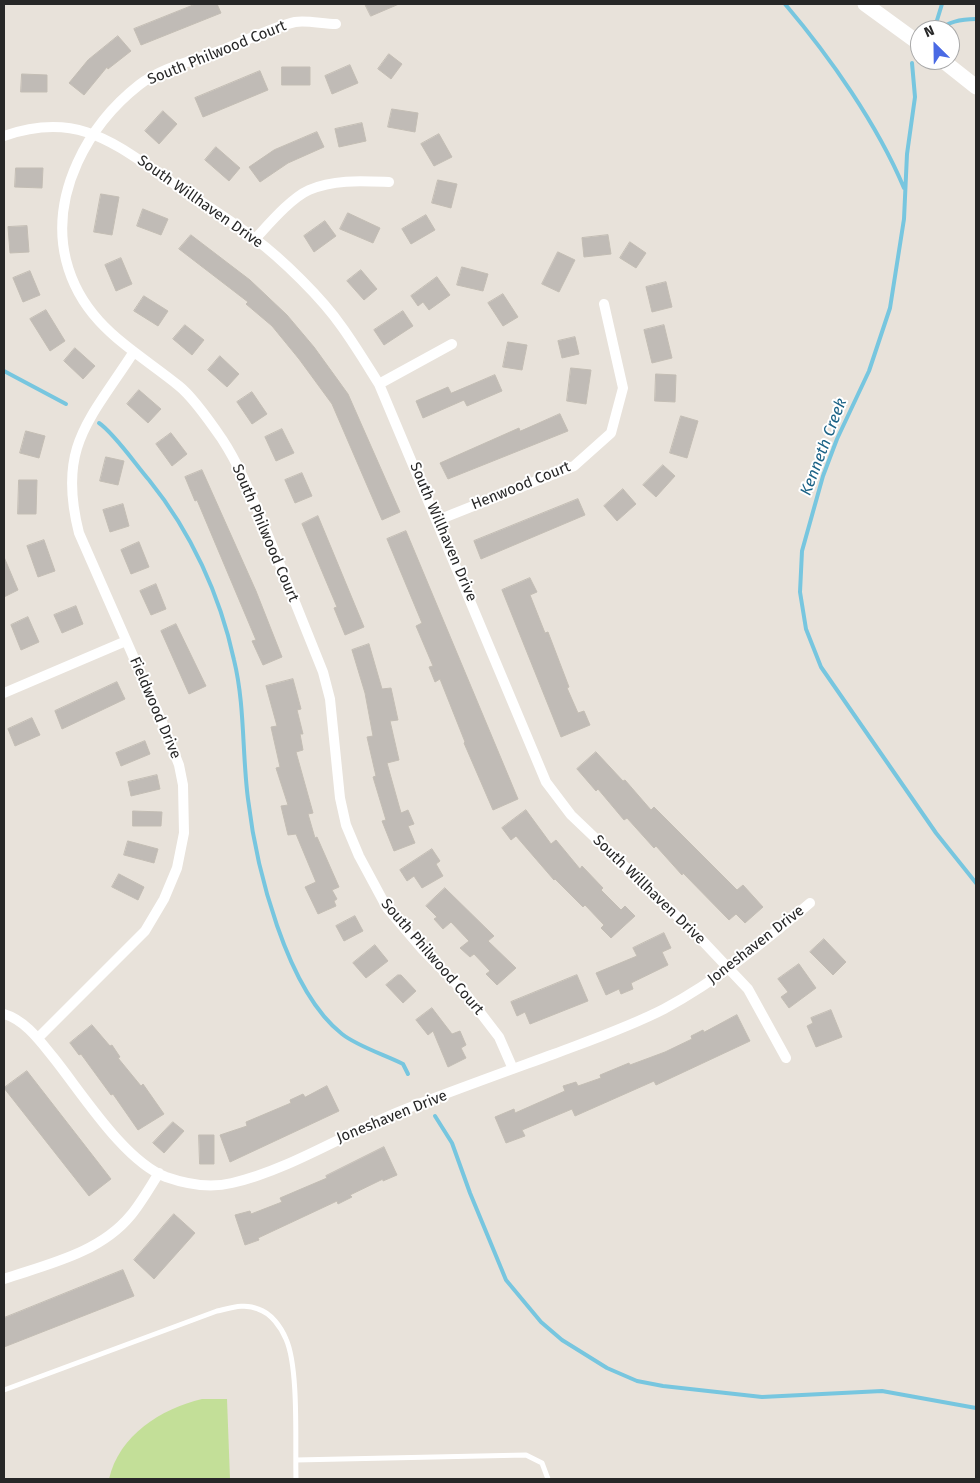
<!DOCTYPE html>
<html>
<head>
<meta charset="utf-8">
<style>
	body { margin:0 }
	#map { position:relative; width:980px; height:1483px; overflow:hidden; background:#e8e2da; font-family:"Fira Sans",sans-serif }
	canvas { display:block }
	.frame { position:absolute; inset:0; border:5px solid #272727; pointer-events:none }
	.north { position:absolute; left:910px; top:20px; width:50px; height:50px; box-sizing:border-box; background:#fff; border:1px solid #a9a9a9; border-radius:50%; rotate:337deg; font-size:14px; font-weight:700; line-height:20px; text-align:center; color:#272727 }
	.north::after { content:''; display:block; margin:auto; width:18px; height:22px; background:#4a6ae4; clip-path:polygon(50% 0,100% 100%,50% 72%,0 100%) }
</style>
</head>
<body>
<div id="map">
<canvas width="980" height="1483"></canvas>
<div class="frame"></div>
<div class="north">N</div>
</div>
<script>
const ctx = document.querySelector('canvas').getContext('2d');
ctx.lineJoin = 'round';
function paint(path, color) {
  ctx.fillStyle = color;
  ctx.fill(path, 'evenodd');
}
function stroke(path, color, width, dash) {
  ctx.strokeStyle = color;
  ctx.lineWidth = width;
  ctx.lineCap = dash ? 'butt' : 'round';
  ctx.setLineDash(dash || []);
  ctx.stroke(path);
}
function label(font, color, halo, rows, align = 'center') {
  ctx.font = font + ' "Fira Sans",sans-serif';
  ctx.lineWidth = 4;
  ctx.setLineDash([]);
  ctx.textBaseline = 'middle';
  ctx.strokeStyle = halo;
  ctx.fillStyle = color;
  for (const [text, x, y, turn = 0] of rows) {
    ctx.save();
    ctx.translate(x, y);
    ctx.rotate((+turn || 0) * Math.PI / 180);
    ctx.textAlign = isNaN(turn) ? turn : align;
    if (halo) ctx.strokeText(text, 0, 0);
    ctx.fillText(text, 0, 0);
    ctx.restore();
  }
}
paint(new Path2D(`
	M202 1399H227L230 1479H109C119 1435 161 1409 202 1399Z`), '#c3df98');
stroke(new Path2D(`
	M785 4C830 57 877 124 904 188
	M934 30 942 4
	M939 30C949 21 964 19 976 19
	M912 63 915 97 907 154 904 219 890 308 869 371 837 439 823 476 802 551 800 592 806 629 821 667 936 833 976 883
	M4 371 66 404
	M99 423C114 433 136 465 149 480 191 532 220 595 234 660 245 705 242 753 248 799 256 867 286 990 342 1034 357 1046 385 1055 403 1064L408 1074
	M435 1116 452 1143 470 1193 506 1280 541 1322 562 1340 607 1368 637 1381 663 1386 762 1397 882 1391 976 1408`), '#77c6df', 4);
const building = new Path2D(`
	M196 4H217L221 13 141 45 134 29Z
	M365 4H399L371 16Z
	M118 36 131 51 108 69 107 67 84 95 69 83 88 60Z
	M389 54 402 64 391 79 378 69Z
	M350 65 358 83 332 94 325 76Z
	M282 67H310V85H282Z
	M260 71 268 90 203 117 195 98Z
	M22 74 47 75V92H21Z
	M392 109 418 113 415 132 388 127Z
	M163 111 177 124 159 144 145 131Z
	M362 123 366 141 339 147 335 129Z
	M317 132 324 147 288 163 260 182 249 167 274 150Z
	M439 134 452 157 434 166 421 144Z
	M216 147 240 168 229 181 205 160Z
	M16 168H43L42 188 15 187Z
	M438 180 457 184 451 208 432 203Z
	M101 194 119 197 112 235 94 232Z
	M143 209 168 219 161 235 137 226Z
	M348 213 380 228 373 243 340 229Z
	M426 215 435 230 411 244 402 229Z
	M325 221 336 236 314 252 304 236Z
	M27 226 29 252 10 253 8 227Z
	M191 235 250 280 287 315 314 347 348 394 400 512 382 520 332 404 299 359 272 326 246 304 248 302 179 249Z
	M608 235 611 254 584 257 582 238Z
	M630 242 646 253 636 268 620 258Z
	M558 252 575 260 559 292 542 284Z
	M121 258 132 284 116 291 105 265Z
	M462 267 488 274 483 291 457 285Z
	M361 270 377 289 364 300 347 281Z
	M30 271 40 295 23 302 13 278Z
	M437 277 450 295 429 310 423 302 418 306 411 296Z
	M666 282 672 307 652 312 646 287Z
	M503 294 518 317 503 326 488 303Z
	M144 296 168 311 158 326 134 311Z
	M46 310 65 341 50 351 30 319Z
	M403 311 413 326 384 345 374 330Z
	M185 325 204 340 192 355 173 339Z
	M664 325 672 358 652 363 644 330Z
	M575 337 579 354 562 358 558 341Z
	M508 342 527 345 522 370 503 367Z
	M75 348 95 366 83 379 64 361Z
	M220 356 239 374 227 387 208 370Z
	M571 368 591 370 586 404 567 401Z
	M656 374 676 375 675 402 655 401Z
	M495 375 502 391 467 406 464 400 423 418 416 401 448 387 451 393Z
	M139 390 161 409 148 423 127 404Z
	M252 392 267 414 252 424 237 402Z
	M560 414 568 431 448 479 440 463 519 428 520 431Z
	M681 416 698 421 687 458 670 453Z
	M282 429 294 453 276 461 265 437Z
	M26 431 45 436 39 458 20 453Z
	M171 433 187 454 172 466 156 444Z
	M106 457 124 461 118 485 100 481Z
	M663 465 675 476 656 497 643 485Z
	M202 470 256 591 282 657 263 665 252 641 256 640 197 500 195 501 185 477Z
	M302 473 312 496 295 503 285 480Z
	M19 480H37L36 514H18Z
	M623 489 636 504 617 521 604 506Z
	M578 499 585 515 481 559 474 541Z
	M123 504 129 526 110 532 103 510Z
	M318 516 364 627 345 635 334 608 337 607 302 524Z
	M406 531 518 799 493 810 464 743 465 742 440 679 435 682 429 667 433 666 416 626 422 623 387 539Z
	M44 540 55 571 38 577 27 546Z
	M139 542 149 567 131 574 121 550Z
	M4 557 18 590 4 597Z
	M530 578 537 592 530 595 545 633 548 632 569 687 567 688 578 713 584 711 590 725 561 737 502 590Z
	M156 584 166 609 151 615 140 591Z
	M76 606 83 624 62 633 54 615Z
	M28 617 39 642 21 650 11 625Z
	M176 624 206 686 189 694 161 631Z
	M369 644 382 689 391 688 398 720 390 721 399 760 387 763 401 813 408 810 414 824 408 826 415 843 394 851 382 821 386 820 373 777 376 776 367 737 373 736 365 693 352 650Z
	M293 679 301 709 297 710 303 734H300L303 750 296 752 313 813 308 814 315 838 317 837 339 887 332 890 337 899 334 901 336 906 318 914 305 887 316 882 296 834 288 835 281 806 288 805 276 768 280 767 271 727 277 726 266 686Z
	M117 682 125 699 62 729 55 711Z
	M32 718 40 735 15 746 8 729Z
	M145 741 150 754 121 766 116 753Z
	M596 752 623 781 625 780 651 810 654 807 737 890 743 885 763 907 745 923 736 914 729 920 683 873 682 875 656 846 654 848 627 818 624 820 598 789 596 791 577 769Z
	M157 775 160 789 131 796 128 782Z
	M526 810 551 844 556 840 580 869 582 866 603 888 601 890 621 910 625 906 635 916 611 938 601 928 604 925 585 905 583 907 555 879 554 880 516 836 511 840 502 828Z
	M133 811 162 812 161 826H133Z
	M128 841 158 849 154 863 124 855Z
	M432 849 440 861 436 864 443 876 422 888 414 876 407 881 400 870Z
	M119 874 144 887 138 900 112 887Z
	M445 888 494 936 488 941 516 968 497 985 486 974 490 971 474 954 470 957 460 948 469 941 451 922 443 929 434 919 437 917 426 906Z
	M355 916 363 931 344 941 336 926Z
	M664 933 671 948 662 952 668 965 631 983 633 989 621 994 619 989 606 995 596 973 637 956 633 948Z
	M824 939 846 962 833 975 810 952Z
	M375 945 388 961 366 978 353 963Z
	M799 964 816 988 789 1008 781 997 788 992 778 979Z
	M398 975H401L416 991 403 1003 386 985Z
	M577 975 588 1001 530 1024 525 1012 517 1016 511 1002Z
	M432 1008 452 1034 460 1031 466 1045 461 1048 466 1058 448 1067 433 1031 428 1035 416 1020Z
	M831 1010 842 1037 816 1047 807 1026 813 1023 811 1018Z
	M737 1015 750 1041 656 1085 654 1081 575 1116 572 1109 522 1130 525 1136 506 1143 495 1117 514 1109 515 1113 565 1091 563 1086 576 1082 578 1086 601 1078 600 1075 629 1063 630 1065 665 1052 692 1039 691 1036 703 1030 704 1032Z
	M92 1025 110 1046 112 1045 120 1057 118 1058 141 1086 143 1084 164 1114 138 1130 113 1094 111 1095 81 1054 79 1055 70 1043Z
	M27 1071 111 1179 89 1196 4 1088Z
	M327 1086 339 1111 230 1162 220 1135 247 1126 246 1122 291 1103 290 1100 303 1094 305 1097Z
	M173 1122 184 1131 164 1153 153 1143Z
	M199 1135H214V1164H200Z
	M384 1147 397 1175 383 1181V1179L350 1195 352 1197 338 1204 337 1201 258 1238 259 1240 245 1245 235 1215 250 1211 251 1214 282 1202 280 1198 327 1178 326 1176Z
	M174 1214 195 1233 154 1279 134 1260Z
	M123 1270 134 1296 4 1347V1318Z`);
paint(building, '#c0bbb6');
stroke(building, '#c3bdb4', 1);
stroke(new Path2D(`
	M4 1390 217 1311C231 1308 245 1303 258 1309 271 1313 281 1327 286 1339 299 1368 295 1444 296 1479
	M296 1460 526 1455 542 1463 548 1479`), '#fff', 5);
stroke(new Path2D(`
	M336 24C323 24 307 20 295 22 276 26 242 42 222 50 196 60 162 67 139 85 88 125 50 194 66 260 82 324 132 348 179 386 193 397 211 423 222 439 241 468 253 500 267 533 286 579 304 625 323 672L330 699 340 798 346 825 359 856 387 908 422 949 466 994 499 1037 513 1069
	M4 136C82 109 118 147 179 187 204 204 230 220 254 238 282 259 322 298 342 327 355 345 367 365 379 384L546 782 571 815 697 935 748 989 786 1058
	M255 239C269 224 291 198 309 190 334 179 363 181 389 182
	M379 384 452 344
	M438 520 574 466 611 433 623 388 604 304
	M4 693 126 641
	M4 1014C25 1020 40 1041 53 1057 82 1093 124 1161 166 1177 186 1184 211 1188 232 1183 286 1171 345 1134 398 1112 449 1092 502 1073 554 1054 591 1040 629 1027 664 1009 718 980 764 942 810 903
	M38 1038 145 931 164 899 177 868 184 833 183 785 179 765 162 722 79 533C57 447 89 421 133 353
	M4 1279C48 1264 100 1253 131 1215 141 1203 150 1187 159 1173`), '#fff', 10);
stroke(new Path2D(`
	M865 4 920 44
	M942 60 976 87`), '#fff', 15);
label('15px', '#272727', '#fff', [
	["South Philwood Court",217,53,-22],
	["South Willhaven Drive",200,202,35],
	["Henwood Court",521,486,-22],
	["South Willhaven Drive",443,532,67],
	["South Philwood Court",265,533,67],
	["Fieldwood Drive",155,708,67],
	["South Willhaven Drive",649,890,44],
	["Joneshaven Drive",756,945,-38],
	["South Philwood Court",432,957,49],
	["Joneshaven Drive",392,1117,-22]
]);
label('italic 16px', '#1c6386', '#fff', [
	["Kenneth Creek",824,447,-69]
]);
</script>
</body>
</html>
